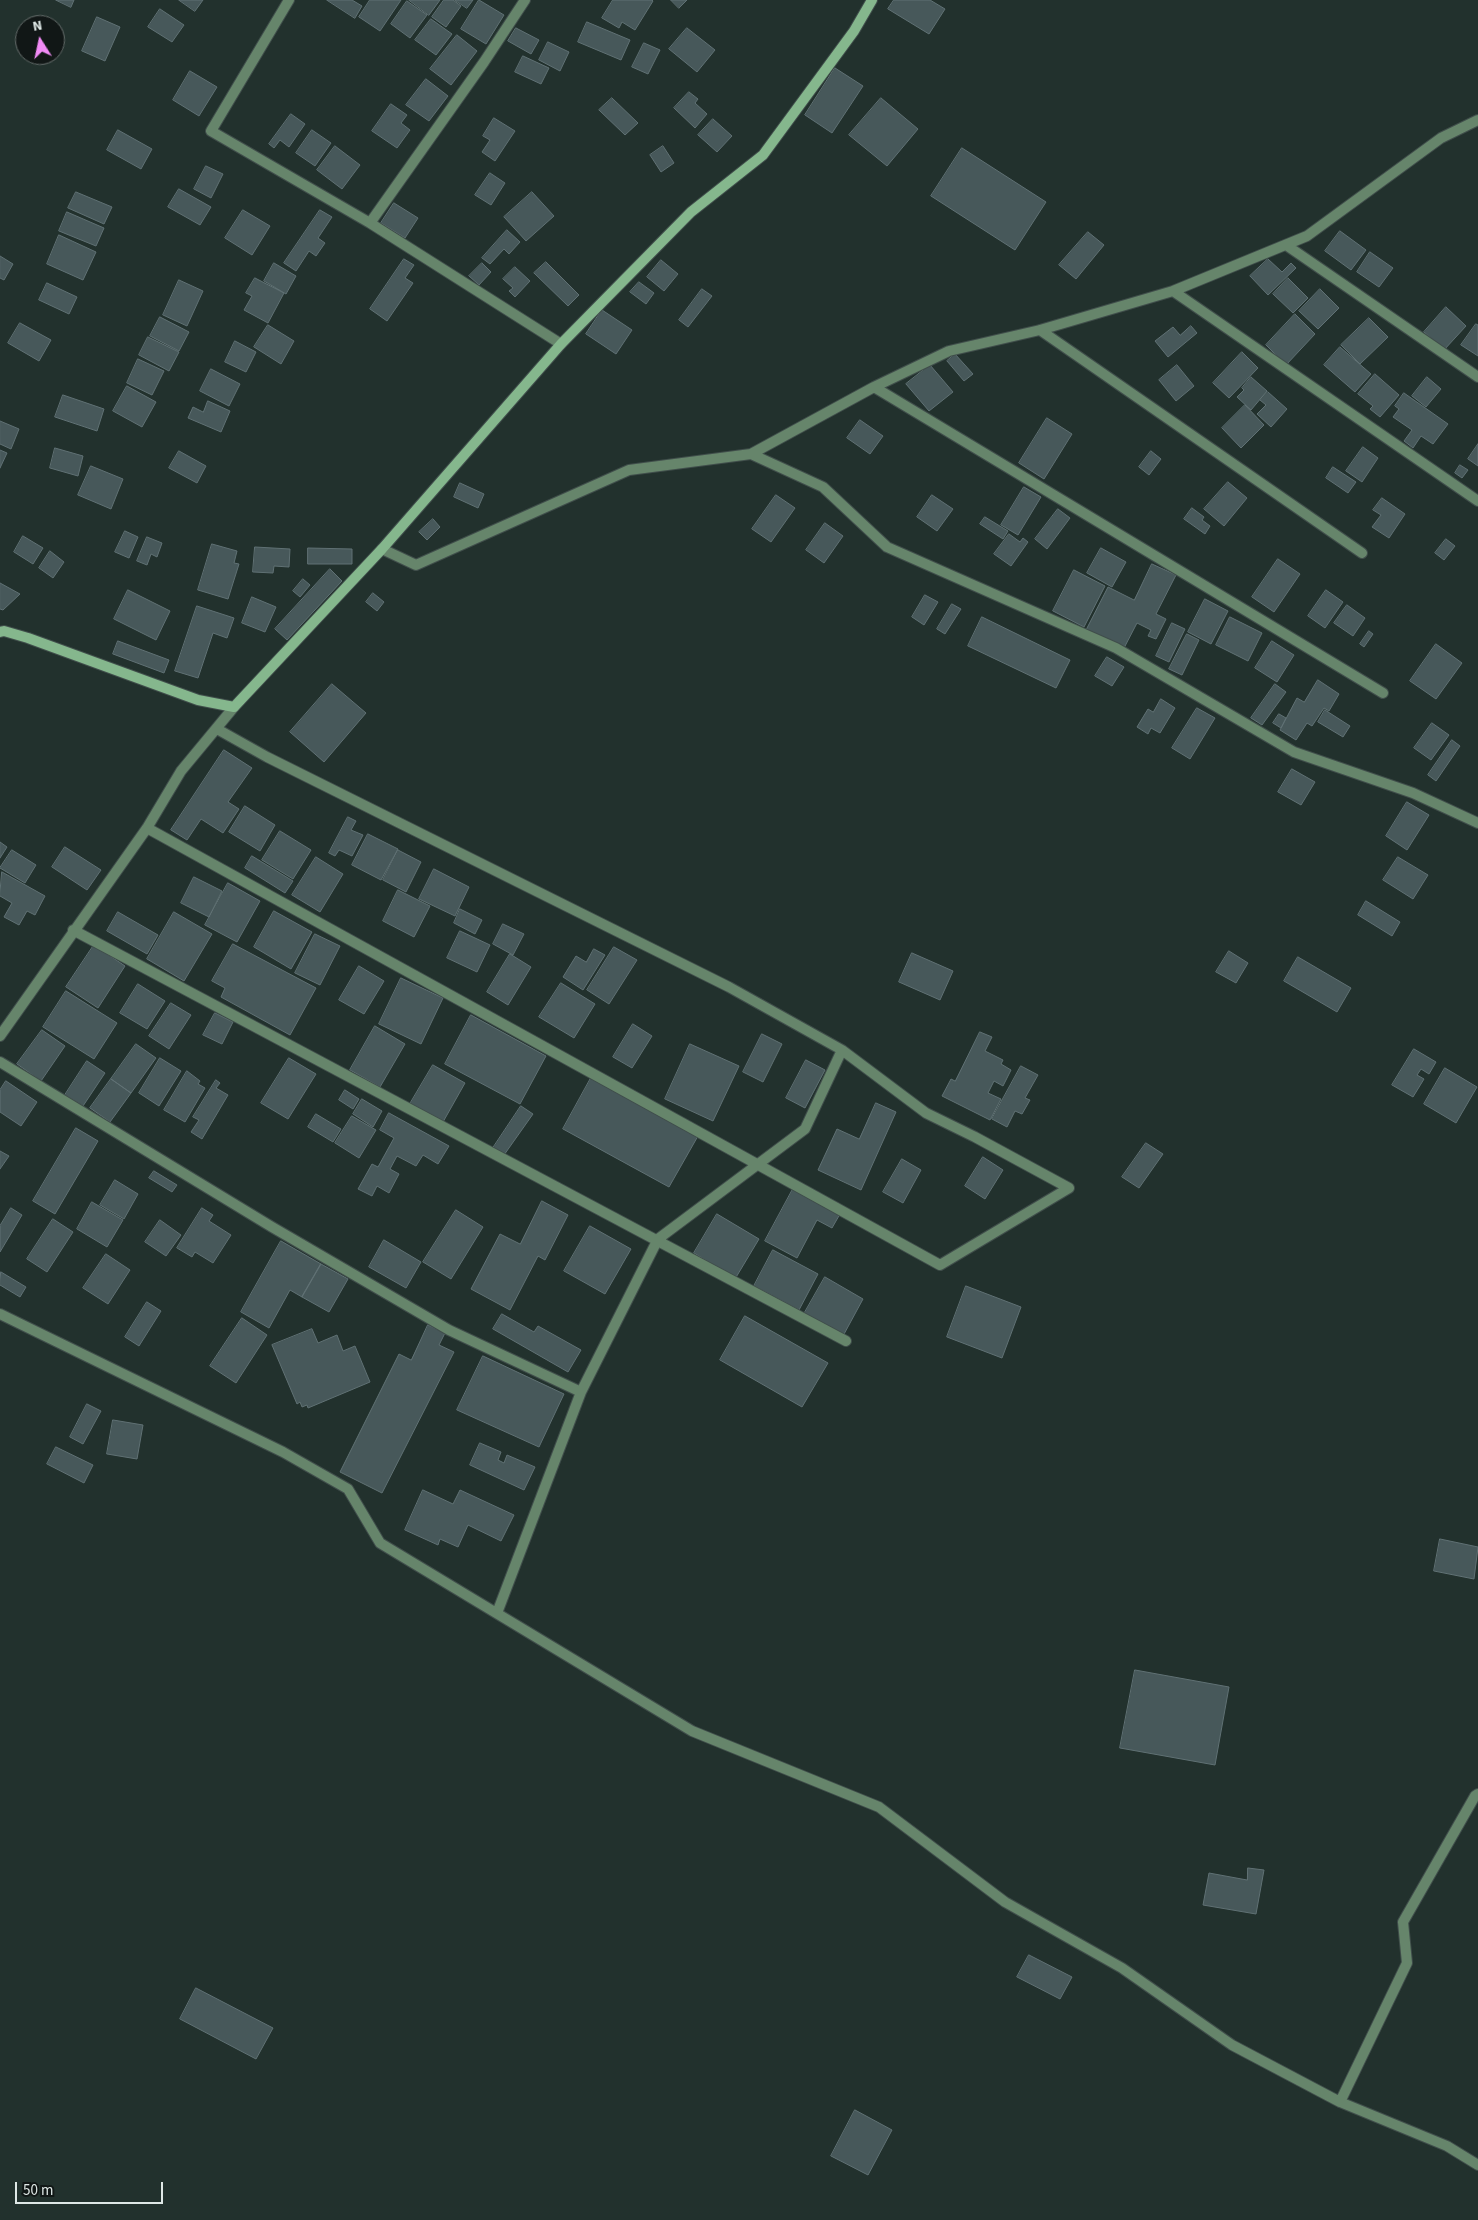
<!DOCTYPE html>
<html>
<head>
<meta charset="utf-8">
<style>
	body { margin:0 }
	#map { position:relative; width:1478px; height:2220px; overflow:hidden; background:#22312d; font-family:"Source Sans 3",sans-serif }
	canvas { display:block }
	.north { position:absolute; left:15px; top:15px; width:50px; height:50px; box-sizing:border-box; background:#111716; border:1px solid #636b69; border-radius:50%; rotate:350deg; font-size:14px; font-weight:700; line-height:20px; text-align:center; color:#dfe8e6 }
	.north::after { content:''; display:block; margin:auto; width:18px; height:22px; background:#f18bf5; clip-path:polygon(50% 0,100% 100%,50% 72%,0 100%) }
	.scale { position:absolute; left:15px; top:2182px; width:148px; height:22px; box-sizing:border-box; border:2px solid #dfe8e6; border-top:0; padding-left:6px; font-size:15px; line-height:18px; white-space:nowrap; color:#dfe8e6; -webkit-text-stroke:4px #111716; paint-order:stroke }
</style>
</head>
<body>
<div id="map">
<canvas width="1478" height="2220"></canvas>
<div class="north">N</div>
<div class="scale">50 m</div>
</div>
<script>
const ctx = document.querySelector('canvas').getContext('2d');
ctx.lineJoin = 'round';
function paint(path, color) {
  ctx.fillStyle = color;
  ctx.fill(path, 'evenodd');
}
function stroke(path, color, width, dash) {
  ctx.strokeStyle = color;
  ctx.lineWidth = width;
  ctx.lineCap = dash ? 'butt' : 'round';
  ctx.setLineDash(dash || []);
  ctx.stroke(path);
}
const building = new Path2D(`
	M56 0H74L71 7Z
	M179 0H203L195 11Z
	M327 0H352L362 6 355 18Z
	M370 0H401L380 31 359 17Z
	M409 0H440L429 15Z
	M444 0H453L461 6 446 27 432 17Z
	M455 0H473L467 8Z
	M479 0 504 15 486 44 461 29Z
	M613 0H652L653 1 635 30 622 22 619 28 602 18Z
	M671 0H687L679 8Z
	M894 0H930L945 9 929 34 888 9Z
	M407 1 427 15 410 38 391 24Z
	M160 9 184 25 172 42 148 27Z
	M97 17 120 27 105 61 82 51Z
	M431 19 452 34 436 55 415 40Z
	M587 22 630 40 621 60 578 42Z
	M516 28 539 40 531 54 508 41Z
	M687 28 715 50 697 72 669 49Z
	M457 35 477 51 451 85 430 69Z
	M548 42 569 52 560 71 539 60Z
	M644 43 660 50 648 74 632 67Z
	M523 56 549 68 541 84 515 72Z
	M835 68 863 86 832 133 805 115Z
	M190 71 217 87 199 116 173 100Z
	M426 79 448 96 429 121 406 105Z
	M689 92 698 99 695 103 707 114 695 128 674 108Z
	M612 98 638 123 625 135 599 110Z
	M881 98 918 129 887 166 849 135Z
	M391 104 407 115 401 123 410 130 397 148 372 131Z
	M291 114 305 124 289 147 280 140 274 148 269 144Z
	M494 118 515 131 495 161 482 152 490 140 483 136Z
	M713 119 732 136 717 152 698 135Z
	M118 130 152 149 141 169 107 150Z
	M312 130 331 143 315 166 296 153Z
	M335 146 360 165 342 189 317 170Z
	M663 146 674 163 661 172 650 155Z
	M962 148 1046 202 1015 250 931 196Z
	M206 166 223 174 211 198 194 189Z
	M490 173 505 183 491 205 475 195Z
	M179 189 211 207 200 225 168 207Z
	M76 192 112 207 104 224 68 208Z
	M532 192 554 216 526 241 504 217Z
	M394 203 418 218 405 238 381 223Z
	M243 210 270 226 252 255 225 238Z
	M320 210 332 217 318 238 325 243 316 256 309 251 296 271 284 263Z
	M67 212 104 228 96 246 59 231Z
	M507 230 520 242 509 254 504 249 490 264 482 258Z
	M1340 231 1366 250 1351 270 1325 251Z
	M1088 232 1104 245 1076 279 1059 265Z
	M59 235 96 252 83 280 47 264Z
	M1370 252 1393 268 1379 287 1357 272Z
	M0 256 13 264 4 280 0 278Z
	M404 259 414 265 405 278 413 283 387 321 370 309Z
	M1268 259 1282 272 1291 263 1296 268 1268 295 1250 276Z
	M661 260 678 274 664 291 647 277Z
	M546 262 579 295 568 306 534 273Z
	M274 263 296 276 286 294 264 281Z
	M482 263 491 272 479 285 469 276Z
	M515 267 530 281 515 297 509 291 513 288 503 279Z
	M255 278 284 293 268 323 244 310 252 296 246 293Z
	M1288 278 1308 298 1293 313 1273 294Z
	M179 280 203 291 187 326 163 315Z
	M639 282 654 293 646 304 630 292Z
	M47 283 77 297 69 314 39 300Z
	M702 289 712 296 688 327 679 320Z
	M1320 289 1339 308 1318 329 1299 311Z
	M1446 307 1466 326 1444 350 1424 332Z
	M602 310 632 330 616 354 586 334Z
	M1295 314 1315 334 1286 365 1266 345Z
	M160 317 189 332 179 351 150 336Z
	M1369 318 1388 337 1360 364 1341 345Z
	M20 323 51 340 39 361 8 343Z
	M1476 324 1478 325V356L1461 345Z
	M268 325 294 341 281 364 254 347Z
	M1191 326 1197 333 1168 357 1155 341 1173 327 1180 335Z
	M148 337 179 352 169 371 139 355Z
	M235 341 256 352 246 372 225 362Z
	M1340 347 1371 374 1355 392 1324 365Z
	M1242 352 1258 368 1229 398 1213 383Z
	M955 354 973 374 964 381 947 361Z
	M138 359 164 371 152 395 127 383Z
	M930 365 953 392 929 411 906 384Z
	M1177 365 1194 386 1176 401 1159 380Z
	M211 369 240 384 229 406 200 391Z
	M1375 374 1399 395 1380 417 1370 409 1373 406 1358 394Z
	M1251 377 1267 391 1251 410 1237 397 1244 390 1242 388Z
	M1427 377 1441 389 1426 407 1412 396Z
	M127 386 156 402 142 427 113 411Z
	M1268 392 1287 409 1271 427 1257 414 1266 405 1260 400Z
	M1404 393 1448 424 1433 444 1421 436 1413 448 1404 441 1412 430 1393 417 1399 409 1395 406Z
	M63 395 104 409 97 431 55 417Z
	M208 401 230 411 221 432 188 418 193 407 203 412Z
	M1245 405 1264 425 1241 448 1222 428Z
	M1047 418 1072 434 1044 479 1019 463Z
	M860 420 883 436 870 454 847 438Z
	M0 421 19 429 11 449 0 444Z
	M1478 444V466L1468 459Z
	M1363 447 1378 458 1362 482 1346 471Z
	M55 448 83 456 78 476 50 468Z
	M0 450 7 453 0 468Z
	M179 451 206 466 197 483 169 468Z
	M1151 451 1161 459 1149 475 1139 467Z
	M1460 465 1468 470 1462 478 1455 473Z
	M91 466 123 479 111 509 78 495Z
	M1333 467 1356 482 1348 493 1326 478Z
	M1228 482 1247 498 1224 526 1204 509Z
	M460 483 484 494 478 508 454 497Z
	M1024 487 1041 497 1018 535 1001 525Z
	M776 495 795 508 771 542 752 529Z
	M932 495 953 509 937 531 917 517Z
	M1382 498 1405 514 1389 538 1372 527 1381 515 1373 510Z
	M1192 508 1204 517 1202 520 1210 526 1205 534 1184 519Z
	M1058 509 1070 518 1047 549 1035 539Z
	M985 517 1008 531 1003 539 980 524Z
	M433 519 440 527 427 540 419 532Z
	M825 523 843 536 824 563 806 550Z
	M125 531 138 537 129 558 115 552Z
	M1009 534 1020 542 1023 538 1028 542 1011 566 994 554Z
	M23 536 43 548 33 564 14 552Z
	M147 537 162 543 157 557 151 554 147 565 137 561Z
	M1446 539 1455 546 1444 560 1435 553Z
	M212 544 237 551 234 563 239 564 228 599 198 590Z
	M255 547 290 549 289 567 274 566 273 573 253 572Z
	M308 548 352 549V564H308Z
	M1101 548 1126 562 1112 587 1087 573Z
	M50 551 64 562 53 578 39 568Z
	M1278 559 1300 574 1274 612 1252 597Z
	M1152 564 1176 575 1156 614 1166 619 1156 639 1148 636 1151 630 1137 623 1123 650 1085 632 1108 587 1134 600Z
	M330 569 342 581 287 640 275 629Z
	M1074 570 1105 586 1084 627 1053 611Z
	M303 579 310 585 300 597 293 591Z
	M0 583 20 594 3 610 0 609Z
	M128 590 170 611 156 640 114 619Z
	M1326 590 1343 602 1325 628 1308 616Z
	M373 593 384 602 377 611 366 602Z
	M925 595 938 602 924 625 912 617Z
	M252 597 276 607 265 632 242 623Z
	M1205 599 1228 611 1211 644 1188 632Z
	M952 604 961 609 945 634 937 629Z
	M1347 605 1365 618 1353 636 1334 623Z
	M197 606 234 618 227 638 213 633 198 678 175 671Z
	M982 617 1070 660 1056 688 968 646Z
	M1230 617 1262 633 1248 661 1216 645Z
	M1172 623 1185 629 1169 662 1156 656Z
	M1369 631 1373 634 1364 647 1360 644Z
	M1187 634 1199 640 1182 675 1169 669Z
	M118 641 169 660 164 673 113 654Z
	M1272 641 1294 655 1277 682 1255 668Z
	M1436 644 1462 663 1436 699 1410 681Z
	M1107 657 1124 667 1112 686 1095 676Z
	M1318 680 1339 694 1329 711 1324 708 1312 726 1307 723 1296 740 1280 730 1297 698 1304 702Z
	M332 684 366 713 324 762 290 732Z
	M1275 684 1286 692 1262 725 1251 718Z
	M1161 699 1175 708 1160 733 1151 728 1148 734 1137 727 1148 709 1153 712Z
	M1197 708 1215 718 1190 759 1172 748Z
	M1325 710 1350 726 1343 737 1318 722Z
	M1279 714 1286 718 1281 728 1273 723Z
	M1432 723 1449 735 1431 760 1414 748Z
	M1452 740 1460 746 1436 781 1428 775Z
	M224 750 252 768 228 802 239 809 223 833 201 819 187 840 171 830Z
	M1292 769 1315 782 1301 805 1278 792Z
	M1407 802 1429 815 1407 850 1386 836Z
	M245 806 275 825 260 851 229 832Z
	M348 817 356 821 351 830 363 835 352 856 339 850 335 856 329 853Z
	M280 831 311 850 293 879 262 860Z
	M368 834 398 849 381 880 352 865Z
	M0 842 7 847 0 858Z
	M65 847 101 870 87 890 52 867Z
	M12 850 36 865 25 883 0 868Z
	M398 850 421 862 406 892 383 880Z
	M252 856 293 881 285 893 245 868Z
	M316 857 343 874 320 912 292 895Z
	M1398 857 1428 875 1413 899 1383 880Z
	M434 869 469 887 455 916 419 899Z
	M2 872 45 896 35 915 27 911 19 925 4 917 12 903 0 896Z
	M194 877 222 891 209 917 181 903Z
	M228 883 260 901 237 942 205 925Z
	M398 890 430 906 414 937 383 921Z
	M1366 901 1400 922 1392 936 1358 915Z
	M460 909 482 920 475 934 454 923Z
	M274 911 312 932 291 969 254 947Z
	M118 912 158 935 147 954 107 931Z
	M174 912 212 934 184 981 147 959Z
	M503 924 524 934 513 955 493 944Z
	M460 931 490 945 477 972 447 958Z
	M315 934 340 946 320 985 295 973Z
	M233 944 316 988 290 1035 221 997 225 988 212 981Z
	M94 945 125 966 98 1008 66 987Z
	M614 947 637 960 609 1004 587 990Z
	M594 949 605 955 583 990 563 977 576 956 586 962Z
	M1229 951 1248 963 1236 983 1216 972Z
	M912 953 953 971 940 1000 899 982Z
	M510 954 531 967 508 1005 487 992Z
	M1298 957 1351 988 1337 1012 1284 981Z
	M359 966 384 981 364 1014 339 1000Z
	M401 978 443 998 421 1044 379 1024Z
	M561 983 595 1004 574 1038 539 1017Z
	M138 984 165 1001 147 1029 120 1013Z
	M66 991 117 1023 94 1059 43 1027Z
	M171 1003 191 1015 169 1049 149 1036Z
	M215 1013 233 1022 222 1044 203 1035Z
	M471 1015 546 1056 520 1104 445 1064Z
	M633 1024 652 1036 632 1068 613 1057Z
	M375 1026 405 1044 380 1087 350 1070Z
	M42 1030 65 1046 41 1081 17 1064Z
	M980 1032 992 1037 985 1051 1003 1060 1001 1064 1011 1070 1003 1086 994 1081 988 1093 1001 1099 990 1120 942 1096 951 1079 955 1081Z
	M762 1034 782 1044 763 1082 743 1072Z
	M136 1044 156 1058 131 1093 111 1079Z
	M690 1044 739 1066 713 1121 665 1099Z
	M1414 1049 1436 1062 1429 1074 1421 1069 1417 1075 1424 1079 1413 1097 1392 1085Z
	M160 1058 181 1071 159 1106 139 1093Z
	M289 1058 316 1074 288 1119 261 1103Z
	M806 1060 825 1070 805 1108 786 1098Z
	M87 1061 105 1073 83 1106 65 1095Z
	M433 1065 465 1083 443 1122 410 1104Z
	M1021 1066 1038 1075 1025 1098 1030 1100 1022 1114 1015 1111 1007 1127 992 1119Z
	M1445 1068 1477 1087 1456 1123 1424 1104Z
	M187 1071 200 1081 198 1084 205 1088 185 1122 164 1110Z
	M591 1078 698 1136 669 1187 563 1129Z
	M111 1079 131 1093 110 1122 90 1108Z
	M216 1080 220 1083 216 1088 228 1095 202 1139 191 1132 199 1120 193 1117Z
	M6 1081 37 1102 21 1126 0 1112V1090Z
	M345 1090 359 1099 353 1109 339 1100Z
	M362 1099 382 1111 373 1127 353 1114Z
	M876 1103 896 1112 861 1190 818 1170 837 1129 859 1139Z
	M521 1106 533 1114 504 1155 493 1148Z
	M389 1113 449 1146 438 1164 423 1155 416 1166 397 1156 390 1169 399 1174 389 1193 377 1186 372 1196 358 1189 372 1164 378 1167 394 1138 380 1130Z
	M316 1114 341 1129 333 1142 308 1127Z
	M352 1116 376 1130 359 1158 335 1143Z
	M76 1128 98 1141 55 1214 33 1201Z
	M1146 1143 1163 1154 1139 1188 1122 1177Z
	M0 1151 9 1156 0 1169Z
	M983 1157 1003 1170 985 1199 965 1186Z
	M902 1159 921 1170 903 1203 883 1192Z
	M154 1171 177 1185 172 1192 149 1178Z
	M115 1180 138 1194 124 1219 100 1205Z
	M793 1189 840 1214 832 1228 817 1220 797 1258 765 1241Z
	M542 1201 568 1215 545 1260 538 1256 510 1310 471 1289 500 1234 520 1244Z
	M92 1202 123 1220 107 1247 77 1229Z
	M11 1208 22 1215 0 1252V1226Z
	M202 1208 213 1215 209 1221 231 1235 213 1263 195 1252 192 1257 177 1248Z
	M456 1210 483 1227 451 1279 423 1262Z
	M717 1214 759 1239 735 1279 694 1253Z
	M53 1219 73 1232 47 1272 27 1259Z
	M160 1220 181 1235 166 1256 145 1242Z
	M590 1226 631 1249 605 1294 564 1271Z
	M384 1240 421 1262 406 1288 369 1267Z
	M281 1241 321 1264 302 1297 290 1290 269 1328 241 1312Z
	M773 1250 818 1274 799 1310 754 1286Z
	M106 1254 130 1270 108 1304 83 1288Z
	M321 1264 348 1279 329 1312 302 1297Z
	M1 1272 26 1287 20 1297 0 1285Z
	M825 1277 863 1299 843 1336 804 1314Z
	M966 1286 1021 1307 1002 1358 947 1337Z
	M147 1302 161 1311 139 1346 125 1337Z
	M502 1314 534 1332 538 1326 581 1350 568 1372 493 1329Z
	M745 1316 828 1363 802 1407 720 1360Z
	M242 1318 267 1335 236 1383 210 1366Z
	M428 1325 445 1333 439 1345 454 1352 382 1493 340 1472 399 1354 411 1360Z
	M312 1329 318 1343 337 1335 343 1351 355 1346 370 1382 308 1408 307 1405 302 1407 300 1402 297 1404 272 1345Z
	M483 1356 564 1394 539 1447 457 1410Z
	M87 1404 101 1411 83 1444 70 1437Z
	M113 1420 143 1425 137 1459 107 1454Z
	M480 1443 501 1452 498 1460 504 1463 507 1455 535 1467 524 1490 470 1465Z
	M56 1447 93 1465 84 1483 47 1464Z
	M423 1490 453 1504 460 1490 514 1515 501 1541 468 1525 458 1547 440 1539 438 1545 405 1530Z
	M1440 1539 1478 1547 1474 1579 1434 1571Z
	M1135 1670 1229 1687 1215 1765 1120 1748Z
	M1248 1868 1264 1870 1256 1914 1203 1905 1209 1873 1247 1880Z
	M1029 1955 1072 1977 1060 1999 1017 1977Z
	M196 1988 273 2028 256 2059 180 2019Z
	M855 2110 892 2130 868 2175 831 2156Z`);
paint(building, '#47585a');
stroke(building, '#607174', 1);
const street = new Path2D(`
	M289 0 211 131 370 223 561 344
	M370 223 484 62 525 0
	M1286 245 1478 377
	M1173 291 1478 501
	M1040 330 1362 553
	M874 387 1383 693
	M751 454 823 487 887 547 1116 648 1294 752 1413 793 1478 823
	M382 549 416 565 629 470 751 454 874 387 949 351 1040 330 1173 291 1307 236 1441 138 1478 120
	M217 729 267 757 729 987 842 1050 926 1113 975 1137 1069 1188
	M147 828 940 1265 1069 1188
	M73 930 846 1341
	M0 1036 147 828 181 771 234 707
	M0 1062 272 1227 449 1330 581 1392
	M0 1314 283 1452 348 1489 380 1543 692 1731 879 1807 1005 1902 1122 1968 1232 2045 1340 2102 1447 2146 1478 2165
	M497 1613 581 1392 658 1239 805 1129 842 1050
	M1340 2102 1407 1963 1403 1922 1475 1796 1478 1794`);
const secondary = new Path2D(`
	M0 632 4 631 28 638 198 700 234 707 382 549 561 344 691 212 763 155 854 31 872 0`);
stroke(street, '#404e4b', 12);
stroke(secondary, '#404e4b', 12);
stroke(street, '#66856b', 10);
stroke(secondary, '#85b78d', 10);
</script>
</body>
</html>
